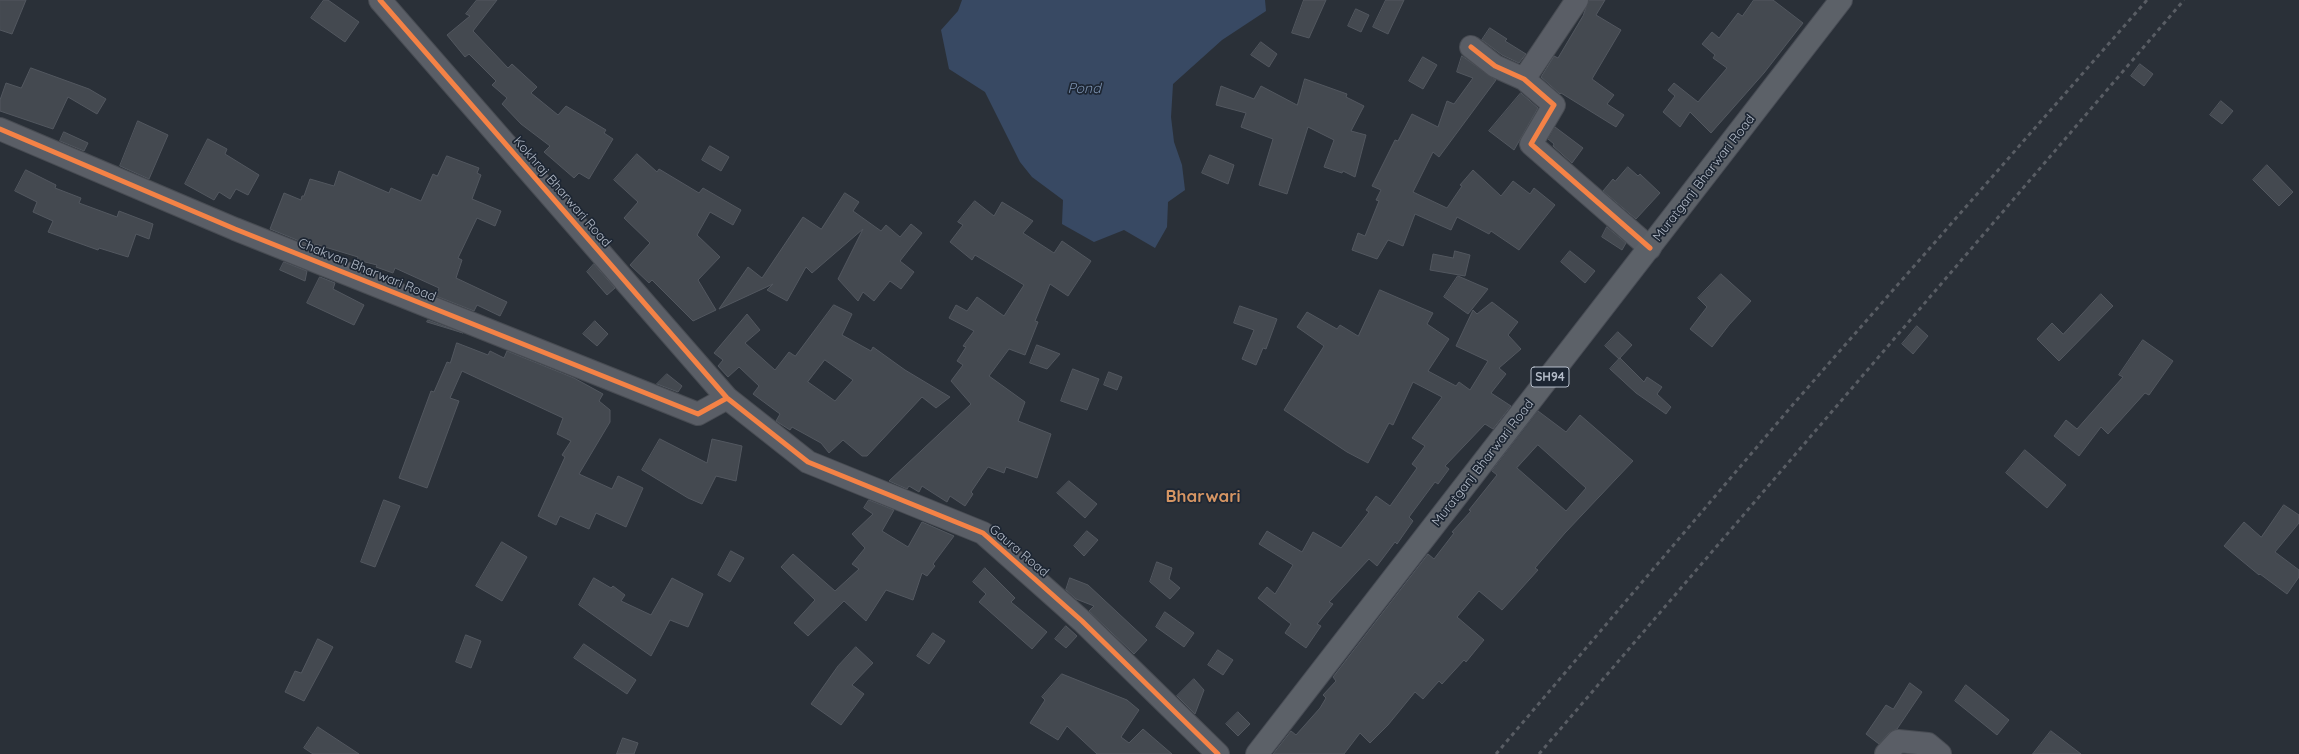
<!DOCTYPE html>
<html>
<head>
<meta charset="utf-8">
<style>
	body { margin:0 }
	canvas { display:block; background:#2a3038 }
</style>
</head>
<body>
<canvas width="2299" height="754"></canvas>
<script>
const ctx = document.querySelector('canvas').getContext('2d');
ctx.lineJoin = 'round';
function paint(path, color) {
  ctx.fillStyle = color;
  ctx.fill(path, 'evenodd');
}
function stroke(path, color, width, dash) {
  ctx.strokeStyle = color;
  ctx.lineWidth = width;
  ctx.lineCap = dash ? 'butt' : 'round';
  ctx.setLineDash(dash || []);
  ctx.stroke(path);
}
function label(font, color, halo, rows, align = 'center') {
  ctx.font = font + ' Quicksand,sans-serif';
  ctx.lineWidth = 3.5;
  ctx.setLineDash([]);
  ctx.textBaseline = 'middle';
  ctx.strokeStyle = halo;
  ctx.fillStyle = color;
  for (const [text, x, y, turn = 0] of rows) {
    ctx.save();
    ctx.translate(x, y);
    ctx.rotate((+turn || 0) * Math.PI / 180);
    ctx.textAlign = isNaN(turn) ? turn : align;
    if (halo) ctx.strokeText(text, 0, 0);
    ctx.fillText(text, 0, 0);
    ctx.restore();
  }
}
paint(new Path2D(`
	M962 0H1265L1266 11 1222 40 1173 84 1171 117 1174 142 1182 165 1185 190 1168 202 1167 227 1155 248 1124 230 1094 242 1062 224 1063 200 1032 177 1020 162 985 92 949 69 941 30 958 11Z`), '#384963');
const building = new Path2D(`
	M0 0H26L12 34 0 30Z
	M324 0H328L359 22 345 42 311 18Z
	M477 0H497L473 31 508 68 512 64 537 87 531 93 558 115 566 106 606 130 604 133 613 139 589 179 579 173 574 178 544 152 550 146 521 124 502 104 507 98 492 85 496 81 469 54 465 57 447 35 470 16 466 14Z
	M1304 0H1326L1309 38 1292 33Z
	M1386 0H1404L1388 34 1373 27Z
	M1589 0H1605L1596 15 1621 30 1592 79 1614 95 1607 104 1624 115 1616 127 1561 93 1560 94 1541 77 1554 56 1558 58 1583 16Z
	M1754 0H1773L1803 23 1764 73 1711 133 1690 112 1680 127 1663 112 1675 96 1668 90 1674 83 1698 102 1727 68 1713 58 1715 55 1702 44 1712 32 1719 38 1738 13 1742 16Z
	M1356 9 1369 15 1361 32 1348 26Z
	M1490 28 1507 39 1505 41 1526 54 1519 63 1502 55 1482 40Z
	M1261 42 1277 54 1269 67 1251 55Z
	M1462 56 1496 80 1439 157 1433 152 1413 192 1447 208 1462 186 1460 185 1473 170 1501 196 1513 181 1530 194 1534 188 1555 205 1519 250 1491 231 1489 234 1457 217 1451 230 1415 214 1403 246 1388 240 1377 259 1352 250 1358 233 1365 236 1379 201 1376 200 1381 190 1372 186 1395 140 1398 141 1412 114 1438 127 1447 101 1454 104 1473 78 1457 72Z
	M1423 57 1437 65 1423 89 1409 81Z
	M2140 64 2153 74 2144 86 2131 76Z
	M31 68 89 89 106 99 97 114 68 97 53 129 0 111V100L6 83 21 88Z
	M1305 79 1347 94 1346 97 1364 106 1351 131 1366 135 1355 177 1343 171 1342 173 1324 167 1334 140 1308 127 1287 194 1259 185 1273 139 1241 127 1246 113 1216 105 1221 86 1254 99 1261 86 1297 105Z
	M1521 93 1538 108 1514 150 1489 131Z
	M2221 101 2233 111 2222 124 2210 115Z
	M138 121 168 135 149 179 120 166Z
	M1555 127 1583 148 1572 163 1553 146 1554 144 1548 139Z
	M64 132 88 143 84 151 60 141Z
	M208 139 227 149 225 154 259 175 248 195 236 189 230 199 219 192 214 200 185 184Z
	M710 146 729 157 721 171 702 160Z
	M637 154 657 172 659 169 699 193 703 188 741 210 733 225 710 212 697 235 720 257 698 280 716 310 693 321 652 280 649 283 630 265 650 243 624 218 638 202 614 180Z
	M1210 155 1234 165 1228 184 1202 173Z
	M447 156 479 168 477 173 481 175 472 199 501 211 495 226 477 218 458 258 462 260 456 278 507 302 500 316 477 305 474 311 436 296 439 288 395 268 393 273 376 267 377 265 357 260 358 257 315 244 314 247 270 229 284 193 301 200 302 196H304L310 179 334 186 339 171 389 193 391 188 421 201 433 174 437 176Z
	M2267 165 2293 192 2279 206 2253 180Z
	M1628 167 1638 176 1640 174 1660 193 1636 219 1603 191 1613 179 1615 181Z
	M26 170 56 185 55 188 81 198 79 203 117 217 119 211 153 224 149 239 136 234 128 257 99 248 98 250 48 232 53 221 33 212 37 202 15 191Z
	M845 193 859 202 853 211 881 231 886 225 900 237 911 224 922 233 900 261 914 272 901 289 890 281 874 301 863 292 858 301 838 279 863 229 812 273 806 267 787 301 767 290 773 284 719 309 748 267 762 278 803 217 821 229Z
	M975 201 994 216 1002 202 1033 221 1023 233 1054 253 1062 241 1091 261 1068 296 1050 284 1035 321 1038 322 1025 355 1009 349 989 376 1025 402 1018 421 1051 434 1037 478 1006 467 1004 473 988 467 971 492 973 494 965 506 950 496 947 502 922 486 919 492 909 486 907 489 889 481 971 404 951 381 963 365 957 361 966 347 963 346 974 331 949 318 956 305 967 311 977 297 1004 316 1024 285 975 255 972 260 950 242 963 225 958 222Z
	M1607 227 1626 243 1622 250 1602 237Z
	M1455 251 1470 255 1465 276 1430 270 1433 254 1453 258Z
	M1570 251 1595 271 1585 283 1561 262Z
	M284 262 307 271 305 281 280 270Z
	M594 264 615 288 607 295 587 272Z
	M1721 274 1751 301 1729 325 1712 347 1690 329 1707 307 1698 298Z
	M1458 276 1488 289 1468 314 1444 297Z
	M320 277 335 283 333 289 364 305 354 325 307 303Z
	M1380 290 1433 313 1427 324 1449 339 1428 371 1456 386 1459 382 1470 390 1488 361 1456 346 1473 310 1477 314 1492 302 1518 322 1508 335 1521 349 1499 368 1506 374 1491 393 1511 406 1493 429 1485 424 1445 466 1449 469 1438 484 1435 482 1409 517 1413 521 1397 544 1395 542 1377 566 1369 559 1329 602 1333 604 1317 624 1321 626 1306 648 1285 633 1291 624 1258 598 1267 587 1275 594 1293 565 1259 544 1267 531 1302 552 1313 532 1341 548 1369 512 1366 510 1376 496 1390 506 1417 468 1412 464 1425 446 1412 438 1442 397 1413 382 1393 425 1389 423 1368 463 1347 452 1284 410 1324 346 1297 327 1307 312 1337 329 1340 325 1358 336Z
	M2101 294 2113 306 2059 361 2037 339 2052 323 2063 334Z
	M834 305 852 314 842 335 871 351 873 347 905 370 950 397 936 408 922 397 867 456H862L843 440 829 453 821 443 792 427 790 430 779 423 776 421 780 414 753 394 759 386 739 367 728 377 718 366 723 360 714 353 747 314 760 330 745 343 775 370 789 352 795 356ZM825 360 853 380 835 401 808 382Z
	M1240 306 1277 319 1266 349 1263 348 1256 365 1242 359 1254 330 1234 323Z
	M428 320 463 333 427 322Z
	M595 321 608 334 597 346 583 334Z
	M1917 326 1928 336 1913 354 1902 344Z
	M1618 332 1632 345 1619 359 1605 346Z
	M2143 340 2173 361 2149 395 2145 393 2108 434 2101 427 2079 456 2054 436 2066 420 2077 429 2123 377 2119 375Z
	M457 343 488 355 490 351 504 358 507 351 574 378 603 394 599 401 610 410V422L579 474 612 489 618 476 643 488 626 527 596 513 589 529 560 516 556 525 538 516 565 457 562 455 571 441 557 434 563 418 462 371 450 398 459 401 427 488 399 478 431 391 434 392 447 362 450 363Z
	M1037 345 1060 354 1047 369 1030 363Z
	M1620 358 1644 382 1647 377 1662 387 1657 394 1671 407 1666 414 1636 393 1610 369Z
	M1073 369 1099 379 1087 410 1061 401Z
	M1109 372 1122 377 1117 390 1104 385Z
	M667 374 682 386 678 392 657 384Z
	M1538 411 1566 432 1580 415 1633 461 1565 533 1535 568 1538 570 1502 610 1479 591 1457 617 1484 640 1466 662 1464 660 1442 684 1439 681 1423 699 1415 692 1388 725 1370 743 1360 733 1344 754H1273L1291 731 1296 735 1320 708 1326 698 1323 695 1336 681 1333 677 1428 554 1434 559 1454 533 1452 532 1471 511 1469 510 1497 475 1492 471ZM1538 445 1586 488 1566 511 1517 468Z
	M660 439 707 463 712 439 742 446 736 481 716 476 702 504 688 498 642 470Z
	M2025 450 2066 485 2047 508 2006 473Z
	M1069 481 1097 504 1085 518 1057 493Z
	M384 500 400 506 375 567 361 562Z
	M869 500 894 510 882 531 908 547 922 522 954 536 933 564 935 566 927 576 922 573 913 600 886 590 866 621 844 601 808 636 794 623 815 600 781 567 793 554 835 591 859 569 852 564 865 548 852 534 873 514 864 508Z
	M2284 505 2299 515V523L2275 552 2299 570V577L2287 594 2260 574 2259 575 2224 546 2244 522 2261 537Z
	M1087 531 1098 540 1084 556 1074 546Z
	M502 542 527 557 502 601 476 586Z
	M731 551 744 558 730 582 718 575Z
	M1157 562 1172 568 1169 579 1180 588 1170 599 1150 582Z
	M985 568 1015 598 1011 602 1047 632 1032 649 979 602 986 594 973 582Z
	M594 578 611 588 613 586 625 595 621 601 651 615 672 578 703 594 688 627 670 620 651 656 579 605Z
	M1070 578 1088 585 1147 640 1134 654 1089 611 1094 606 1076 599 1066 590Z
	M1165 612 1194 633 1184 647 1156 627Z
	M1066 626 1077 636 1066 648 1055 639Z
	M933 633 945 641 929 664 917 656Z
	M466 635 481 641 471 668 456 662Z
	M318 639 333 647 304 701 285 692 295 671 301 673Z
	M584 644 636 680 627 694 574 658Z
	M856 647 873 663 852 685 864 694 841 725 811 704 838 666Z
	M1218 650 1233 660 1223 675 1208 665Z
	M1062 674 1127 700 1139 710 1121 737 1129 743 1143 729 1172 754H1097L1067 726 1058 740 1030 723 1045 700 1042 697Z
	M1194 679 1204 690 1195 714 1177 696Z
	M1910 683 1922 692 1897 729 1889 733 1879 744 1866 734 1886 705 1893 709Z
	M1966 685 2009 720 1997 735 1955 701Z
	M1238 712 1250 724 1238 736 1226 724Z
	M318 727 359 754H313L304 748Z
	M2051 731 2081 754H2033Z
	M623 738 638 743 634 754H617Z`);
paint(building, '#444950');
stroke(building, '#52575f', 1);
const minor = new Path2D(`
	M380 0 727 398 808 462 983 533 1082 621 1218 754
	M1471 47 1495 66 1524 79 1554 105 1531 144 1650 248
	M1524 79 1577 0
	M0 129 235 229 698 414 727 398
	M1886 754 1898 741 1928 744 1940 754`);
const major = new Path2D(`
	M1257 754 1841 0`);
stroke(minor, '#484c53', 24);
stroke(major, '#484c55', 24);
stroke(minor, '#5a5e66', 22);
stroke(major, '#5c6168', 22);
stroke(new Path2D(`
	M1496 754 1796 401 2147 0
	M1539 754 2184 0`), '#595d64', 3, [4, 4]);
stroke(new Path2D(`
	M380 0 727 398 808 462 983 533 1082 621 1218 754
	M1471 47 1495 66 1524 79 1554 105 1531 144 1650 248
	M0 129 235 229 698 414 727 398`), '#f48246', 5);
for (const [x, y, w] of [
	[1550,377,38]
]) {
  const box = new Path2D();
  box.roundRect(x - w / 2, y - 10, w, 20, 3);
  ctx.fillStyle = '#1d2633';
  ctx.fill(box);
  stroke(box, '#b4bcc9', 1);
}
label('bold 12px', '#b4bcc9', null, [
	["SH94",1550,377]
]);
label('13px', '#b4bcc9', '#1d2633', [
	["Muratganj Bharwari Road",1704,178,-52],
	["Kokhraj Bharwari Road",562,192,49],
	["Chakvan Bharwari Road",367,270,22],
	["Muratganj Bharwari Road",1483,463,-52],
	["Gaura Road",1019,551,40]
]);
label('italic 14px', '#7c92b1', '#1d2633', [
	["Pond",1084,89]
]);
label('bold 17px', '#d59563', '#1d2633', [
	["Bharwari",1203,497]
]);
</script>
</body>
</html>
